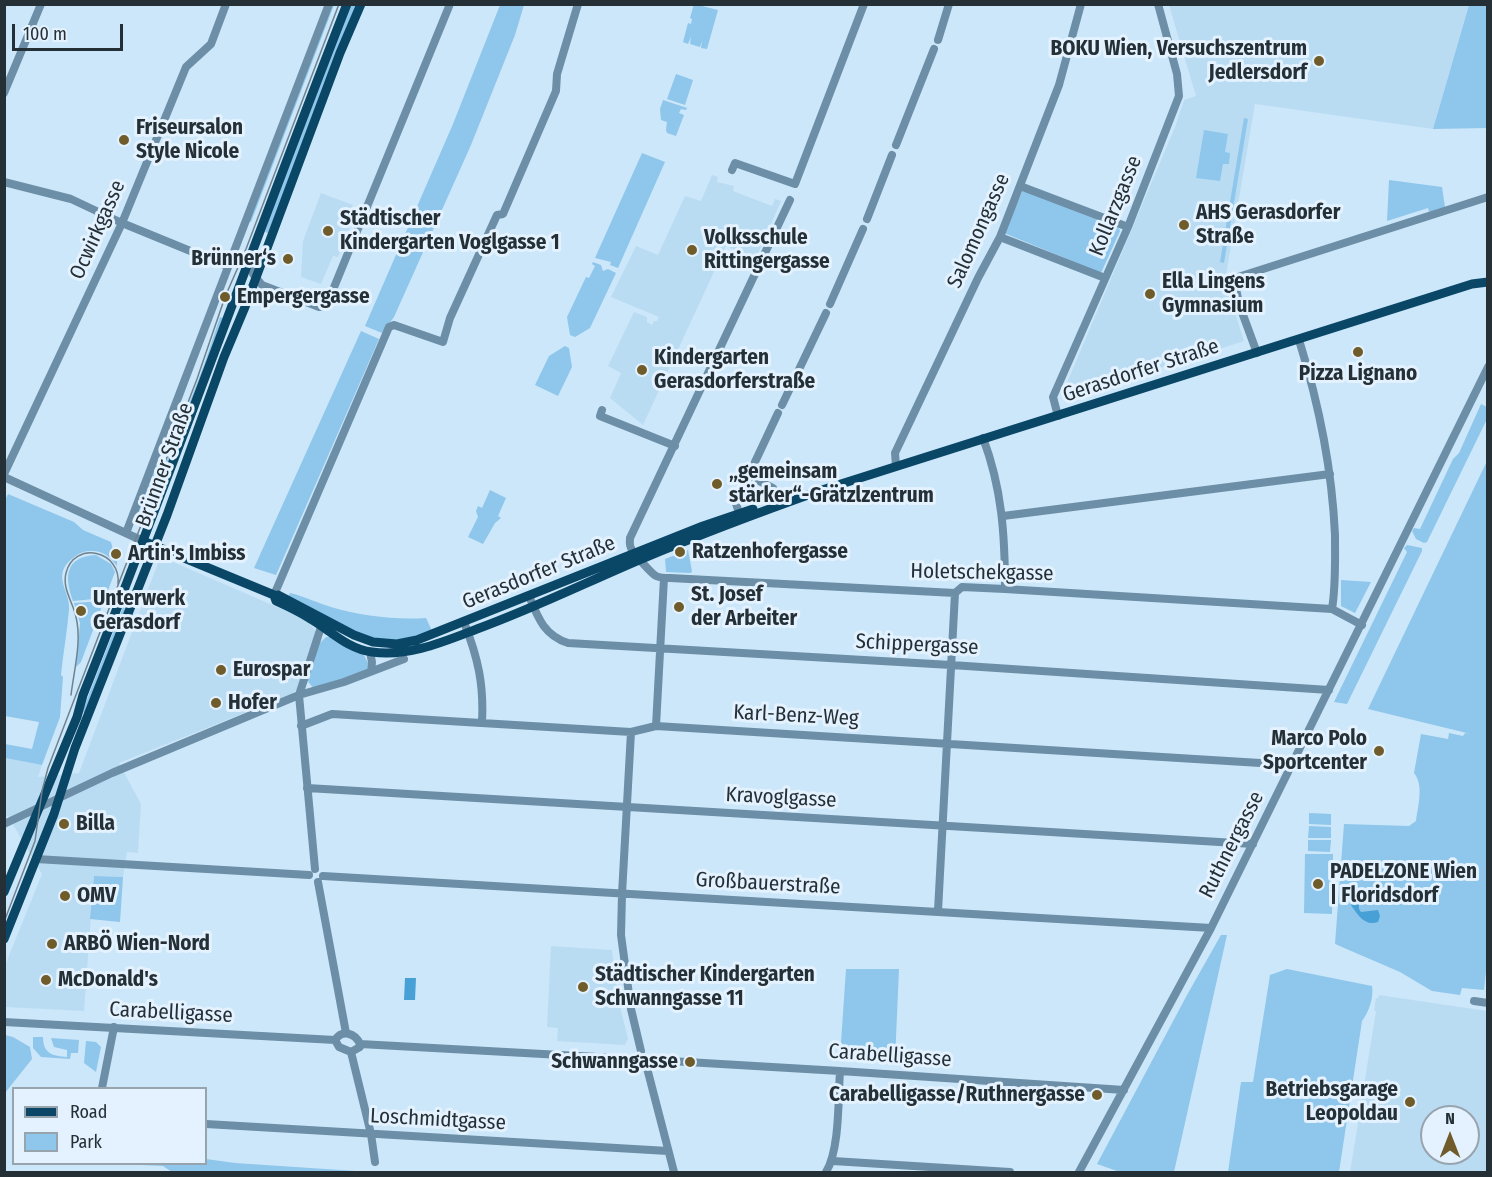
<!DOCTYPE html>
<html>
<head>
<meta charset="utf-8">
<style>
	body { margin:0 }
	#map { position:relative; width:1492px; height:1177px; overflow:hidden; background:#cce7f9; font-family:"Fira Sans Condensed",sans-serif }
	canvas { display:block }
	.frame { position:absolute; inset:0; border:6px solid #252f36; pointer-events:none }
	.legend { position:absolute; left:12px; top:1087px; width:195px; height:78px; box-sizing:border-box; background:#e3f2fe; border:2px solid #97a4ae; margin:0; padding:8px 10px; list-style:none; font-size:18px; color:#252f36 }
	.legend li { display:flex; align-items:center; gap:12px; height:30px }
	.legend b { width:30px; border:2px solid #97a4ae }
	.north { position:absolute; left:1420px; top:1105px; width:60px; height:60px; box-sizing:border-box; background:#e3f2fe; border:2px solid #97a4ae; border-radius:50%; rotate:0deg; font-size:16px; font-weight:700; line-height:24px; text-align:center; color:#252f36 }
	.north::after { content:''; display:block; margin:auto; width:21px; height:27px; background:#6f5c2a; clip-path:polygon(50% 0,100% 100%,50% 72%,0 100%) }
	.scale { position:absolute; left:12px; top:24px; width:111px; height:27px; box-sizing:border-box; border:3px solid #252f36; border-top:0; padding-left:8px; font-size:18px; line-height:21px; white-space:nowrap; color:#252f36; -webkit-text-stroke:4px #e3f2fe; paint-order:stroke }
</style>
</head>
<body>
<div id="map">
<canvas width="1492" height="1177"></canvas>
<div class="frame"></div>
<ul class="legend">
<li><b style="height:8px;background:#0a4767"></b>Road</li>
<li><b style="height:16px;background:#8fc6eb"></b>Park</li>
</ul>
<div class="north">N</div>
<div class="scale">100 m</div>
</div>
<script>
const ctx = document.querySelector('canvas').getContext('2d');
ctx.lineJoin = 'round';
function paint(path, color) {
  ctx.fillStyle = color;
  ctx.fill(path, 'evenodd');
}
function stroke(path, color, width, dash) {
  ctx.strokeStyle = color;
  ctx.lineWidth = width;
  ctx.lineCap = dash ? 'butt' : 'round';
  ctx.setLineDash(dash || []);
  ctx.stroke(path);
}
function label(font, color, halo, rows, align = 'center') {
  ctx.font = font + ' "Fira Sans Condensed",sans-serif';
  ctx.lineWidth = 6;
  ctx.setLineDash([]);
  ctx.textBaseline = 'middle';
  ctx.strokeStyle = halo;
  ctx.fillStyle = color;
  for (const [text, x, y, turn = 0] of rows) {
    ctx.save();
    ctx.translate(x, y);
    ctx.rotate((+turn || 0) * Math.PI / 180);
    ctx.textAlign = isNaN(turn) ? turn : align;
    if (halo) ctx.strokeText(text, 0, 0);
    ctx.fillText(text, 0, 0);
    ctx.restore();
  }
}
paint(new Path2D(`
	M1169 5H1469L1433 129 1255 104 1225 281 1244 341 1078 394 1066 385 1175 127 1184 100 1196 96Z
	M712 175 718 177 717 182 734 186 733 191 772 206 775 199 781 201 756 258 726 246 643 425 610 398 621 373 608 366 634 312 647 317V322L652 325 654 321H657L659 317 611 297 636 246 658 255 685 196 701 201Z
	M321 193 353 205 351 210 356 212 338 257 333 256 321 284 301 277 303 241Z
	M164 558 307 620 322 639 307 680 308 683 289 695 119 763 141 804 138 853 127 852 123 877 94 876 84 1011 5 1007 4 968 42 874 8 816 5 817V758L42 765 38 777 79 773 158 563Z
	M551 946 612 950 618 998 628 1039 625 1045 557 1041 558 1028 547 1027Z
	M1379 995 1487 1011V1172H1350L1376 1011H1374L1376 998H1378ZM1432 1117H1468V1153H1432Z`), '#badcf3');
paint(new Path2D(`
	M694 4 718 10 707 49 701 48 702 41 700 47 690 44 691 37 688 44 683 42 688 23 691 24 692 19 690 18Z
	M331 5H334L251 222 248 221Z
	M350 5H357L268 233 265 232 272 209Z
	M500 5H524L515 35 471 145 394 317 382 333 365 326 453 124Z
	M1469 5H1487V128L1433 129Z
	M676 74 693 80 685 105 667 99Z
	M663 100 687 108 686 110 681 109 679 113 684 115 676 136 667 133 666 130 667 122 661 120 660 109Z
	M1244 118 1248 119 1224 263 1220 262Z
	M1204 130 1228 134 1225 152 1230 153 1229 164H1223L1220 181 1196 178Z
	M642 153 665 162 618 268 610 265 611 262 595 258Z
	M1389 180 1442 187 1445 207 1429 212 1428 208 1387 221Z
	M1023 190 1119 228 1120 231 1101 273 1004 233Z
	M593 262 601 265 603 271 608 269 616 273 590 328 575 337 570 335 567 317 586 277 589 278 595 266 592 264Z
	M227 277 138 519 135 518Z
	M220 317 223 318 152 508 149 507 204 365Z
	M361 331 379 339 276 575 254 568Z
	M565 346 569 348 572 367 558 396 535 385 549 356Z
	M1481 404 1487 407V419L1427 542 1424 543 1416 539 1412 531 1414 528 1420 529 1453 459 1459 453Z
	M1487 461 1488 953 1484 990 1462 988 1460 995 1432 991 1400 972 1335 944 1344 824 1409 826 1416 821C1418 806 1424 785 1414 773L1421 734 1448 739 1449 733 1463 736 1465 733 1471 734 1368 709Z
	M490 490 506 498 498 516 501 518 495 523 483 544 468 537 478 517 476 511 478 506 482 508Z
	M8 494 74 522 83 530 111 542 113 550 115 551 113 555 117 557V566C110 556 101 550 90 551 83 551 78 554 73 558 50 576 71 591 69 610 67 632 63 654 61 675L63 677 60 717 42 765 5 758V744L32 749 39 722 5 716 4 502Z
	M1407 545 1422 548V551L1347 704 1334 702 1407 552 1404 548Z
	M688 550 692 571 691 573 666 572 665 559Z
	M96 555 111 564 115 572 105 598 73 601C64 576 65 557 96 555Z
	M1341 580 1371 582 1355 613 1341 606Z
	M290 593C304 596 317 603 331 607 362 616 394 620 426 618L432 631 395 642 373 640 288 597Z
	M104 601 81 662 76 667 80 623 74 603Z
	M123 607 125 608 121 623 85 713 82 712Z
	M326 637H331L363 653 368 663 367 669 363 673 313 688 307 680 318 645Z
	M1309 813 1331 814V825L1309 824Z
	M1309 826 1331 827V838H1308Z
	M1308 840H1331L1330 852 1308 851Z
	M1305 854H1333L1332 914 1304 913Z
	M94 876 123 877 120 922 90 919Z
	M1221 935H1227L1174 1172H1120L1097 1164 1187 995Z
	M846 969H899L895 1060 840 1057Z
	M1287 969 1372 986C1374 997 1369 1012 1362 1021L1339 1172H1228L1241 1082H1253L1270 975Z
	M5 1035 13 1037 30 1047 32 1059 5 1093Z
	M33 1037H43C43 1054 53 1056 67 1057V1050L54 1047 51 1038 79 1040 78 1053H71L70 1059 41 1057 33 1048Z
	M86 1041 96 1042 101 1047 96 1072 84 1063Z
	M206 1159 235 1163 371 1172H172L163 1166 119 1164H206Z`), '#8fc6eb');
paint(new Path2D(`
	M1355 897 1359 898V909L1361 912 1378 910 1380 916 1378 922C1365 927 1357 914 1351 905Z
	M405 978H416L415 1000H404Z`), '#47a0d6');
stroke(new Path2D(`
	M938 40 949 4
	M4 93 41 4
	M896 145 934 49
	M732 170 735 163 795 184 864 4
	M4 182 71 199 122 223 227 266
	M1020 186 1128 227
	M790 200 630 538C630 543 629 544 631 548 632 552 652 574 656 576 660 578 665 578 670 578L955 593 962 587 1005 589 1332 609 1362 625
	M867 219 892 155
	M1000 237 1105 278
	M251 257 253 274 262 285 319 307 323 306 328 302 450 4
	M1235 282V278L1488 197
	M1235 283 1239 304 1257 353
	M830 304 863 229
	M1299 340C1319 404 1332 468 1335 535 1335 559 1336 585 1332 609
	M782 405 826 313
	M602 410 600 416 675 446
	M1058 416 1053 397 1128 227 1179 96 1177 74 1158 4
	M983 438C1002 488 1005 536 1005 589
	M755 462 778 413
	M896 466 895 453 978 278 1000 237 1059 85 1081 4
	M4 474 122 223 186 67 211 44 226 4
	M749 476 773 488
	M4 477 143 541
	M1003 516 1330 474
	M741 518 736 504 751 471
	M126 533 329 4
	M274 595 389 327 394 325 443 342 450 318 497 215 503 214 556 91 557 74 578 4
	M529 596C538 618 544 635 568 643L951 665 1329 690
	M464 622C478 658 484 684 482 722
	M370 652 372 662 371 671
	M301 726 332 714 631 732 656 726 1293 765
	M656 726 664 578
	M631 732 622 894 621 935 631 1009 641 1051
	M307 788 1253 844
	M4 824 112 773 299 695 344 682 404 659
	M36 859 309 875
	M315 869 299 695 321 627
	M323 876 1211 928
	M318 882 346 1033
	M938 911 955 593
	M1474 1001 1488 1003
	M4 1022 335 1040
	M335 1040 339 1047 351 1052 360 1047V1044
	M335 1040C342 1029 355 1033 360 1044
	M360 1044 634 1059
	M351 1052 371 1134 375 1162
	M653 1060 840 1071 1124 1090
	M647 1068 674 1172
	M102 1088 114 1027
	M206 1124 668 1151
	M833 1161 1010 1172
	M826 1172C840 1149 838 1099 840 1071
	M1079 1172 1211 928 1488 367`), '#6c8ea6', 8);
stroke(new Path2D(`
	M143 541 274 595 276 601C287 606 298 611 309 618 329 629 347 649 372 652 409 657 443 642 477 629 532 609 585 583 639 560 699 535 760 512 822 490L1472 284 1488 282
	M278 595 354 635 373 642 397 644 417 640 703 526 753 509
	M4 892 77 717 83 695C174 466 257 234 347 4
	M4 939 54 814 75 748 167 515 224 357 245 307 340 53 361 4`), '#0a4767', 9);
stroke(new Path2D(`
	M71 695C74 670 82 641 76 617 73 602 62 589 66 573 74 540 122 550 118 585
	M4 922 35 841 42 791 48 768 197 379 225 297 246 249 339 4`), '#70828e', 1.5);
for (const [x, y, r, color] of [
	[1319,61,6,"#6f5c2a"],
	[124,140,6,"#6f5c2a"],
	[1184,225,6,"#6f5c2a"],
	[328,231,6,"#6f5c2a"],
	[692,250,6,"#6f5c2a"],
	[288,259,6,"#6f5c2a"],
	[1150,294,6,"#6f5c2a"],
	[225,297,6,"#6f5c2a"],
	[1358,352,6,"#6f5c2a"],
	[642,370,6,"#6f5c2a"],
	[717,484,6,"#6f5c2a"],
	[680,552,6,"#6f5c2a"],
	[116,554,6,"#6f5c2a"],
	[679,607,6,"#6f5c2a"],
	[81,611,6,"#6f5c2a"],
	[221,670,6,"#6f5c2a"],
	[216,703,6,"#6f5c2a"],
	[1379,751,6,"#6f5c2a"],
	[64,824,6,"#6f5c2a"],
	[1318,884,6,"#6f5c2a"],
	[65,896,6,"#6f5c2a"],
	[52,944,6,"#6f5c2a"],
	[46,980,6,"#6f5c2a"],
	[583,987,6,"#6f5c2a"],
	[690,1062,6,"#6f5c2a"],
	[1097,1095,6,"#6f5c2a"],
	[1410,1102,6,"#6f5c2a"]
]) {
  const dot = new Path2D();
  dot.arc(x, y, r, 0, 2 * Math.PI);
  ctx.fillStyle = color;
  ctx.fill(dot);
  stroke(dot, '#e3f2fe', 2);
}
label('bold 21px', '#252f36', '#e3f2fe', [
	["BOKU Wien, Versuchszentrum",1307,49,"right"],
	["Jedlersdorf",1307,73,"right"],
	["Friseursalon",136,128],
	["Style Nicole",136,152],
	["AHS Gerasdorfer",1196,213],
	["Straße",1196,237],
	["Städtischer",340,219],
	["Kindergarten Voglgasse 1",340,243],
	["Volksschule",704,238],
	["Rittingergasse",704,262],
	["Brünner‘s",276,259,"right"],
	["Ella Lingens",1162,282],
	["Gymnasium",1162,306],
	["Empergergasse",237,297],
	["Kindergarten",654,358],
	["Gerasdorferstraße",654,382],
	["Pizza Lignano",1358,374,"center"],
	["„gemeinsam",729,472],
	["stärker“-Grätzlzentrum",729,496],
	["Ratzenhofergasse",692,552],
	["Artin's Imbiss",128,554],
	["St. Josef",691,595],
	["der Arbeiter",691,619],
	["Unterwerk",93,599],
	["Gerasdorf",93,623],
	["Eurospar",233,670],
	["Hofer",228,703],
	["Marco Polo",1367,739,"right"],
	["Sportcenter",1367,763,"right"],
	["Billa",76,824],
	["PADELZONE Wien",1330,872],
	["| Floridsdorf",1330,896],
	["OMV",77,896],
	["ARBÖ Wien-Nord",64,944],
	["Städtischer Kindergarten",595,975],
	["Schwanngasse 11",595,999],
	["McDonald's",58,980],
	["Schwanngasse",678,1062,"right"],
	["Betriebsgarage",1398,1090,"right"],
	["Leopoldau",1398,1114,"right"],
	["Carabelligasse/Ruthnergasse",1085,1095,"right"]
], 'left');
label('21px', '#252f36', '#e3f2fe', [
	["Kollarzgasse",1116,206,-68],
	["Ocwirkgasse",98,230,-66],
	["Salomongasse",979,231,-66],
	["Gerasdorfer Straße",1141,371,-18],
	["Brünner Straße",165,465,-70],
	["Gerasdorfer Straße",539,573,-22],
	["Holetschekgasse",982,573,1],
	["Schippergasse",917,645,3],
	["Karl-Benz-Weg",796,716,3],
	["Kravoglgasse",781,798,3],
	["Ruthnergasse",1232,845,-63],
	["Großbauerstraße",768,884,3],
	["Carabelligasse",171,1013,3],
	["Carabelligasse",890,1056,4],
	["Loschmidtgasse",438,1120,3]
]);
</script>
</body>
</html>
